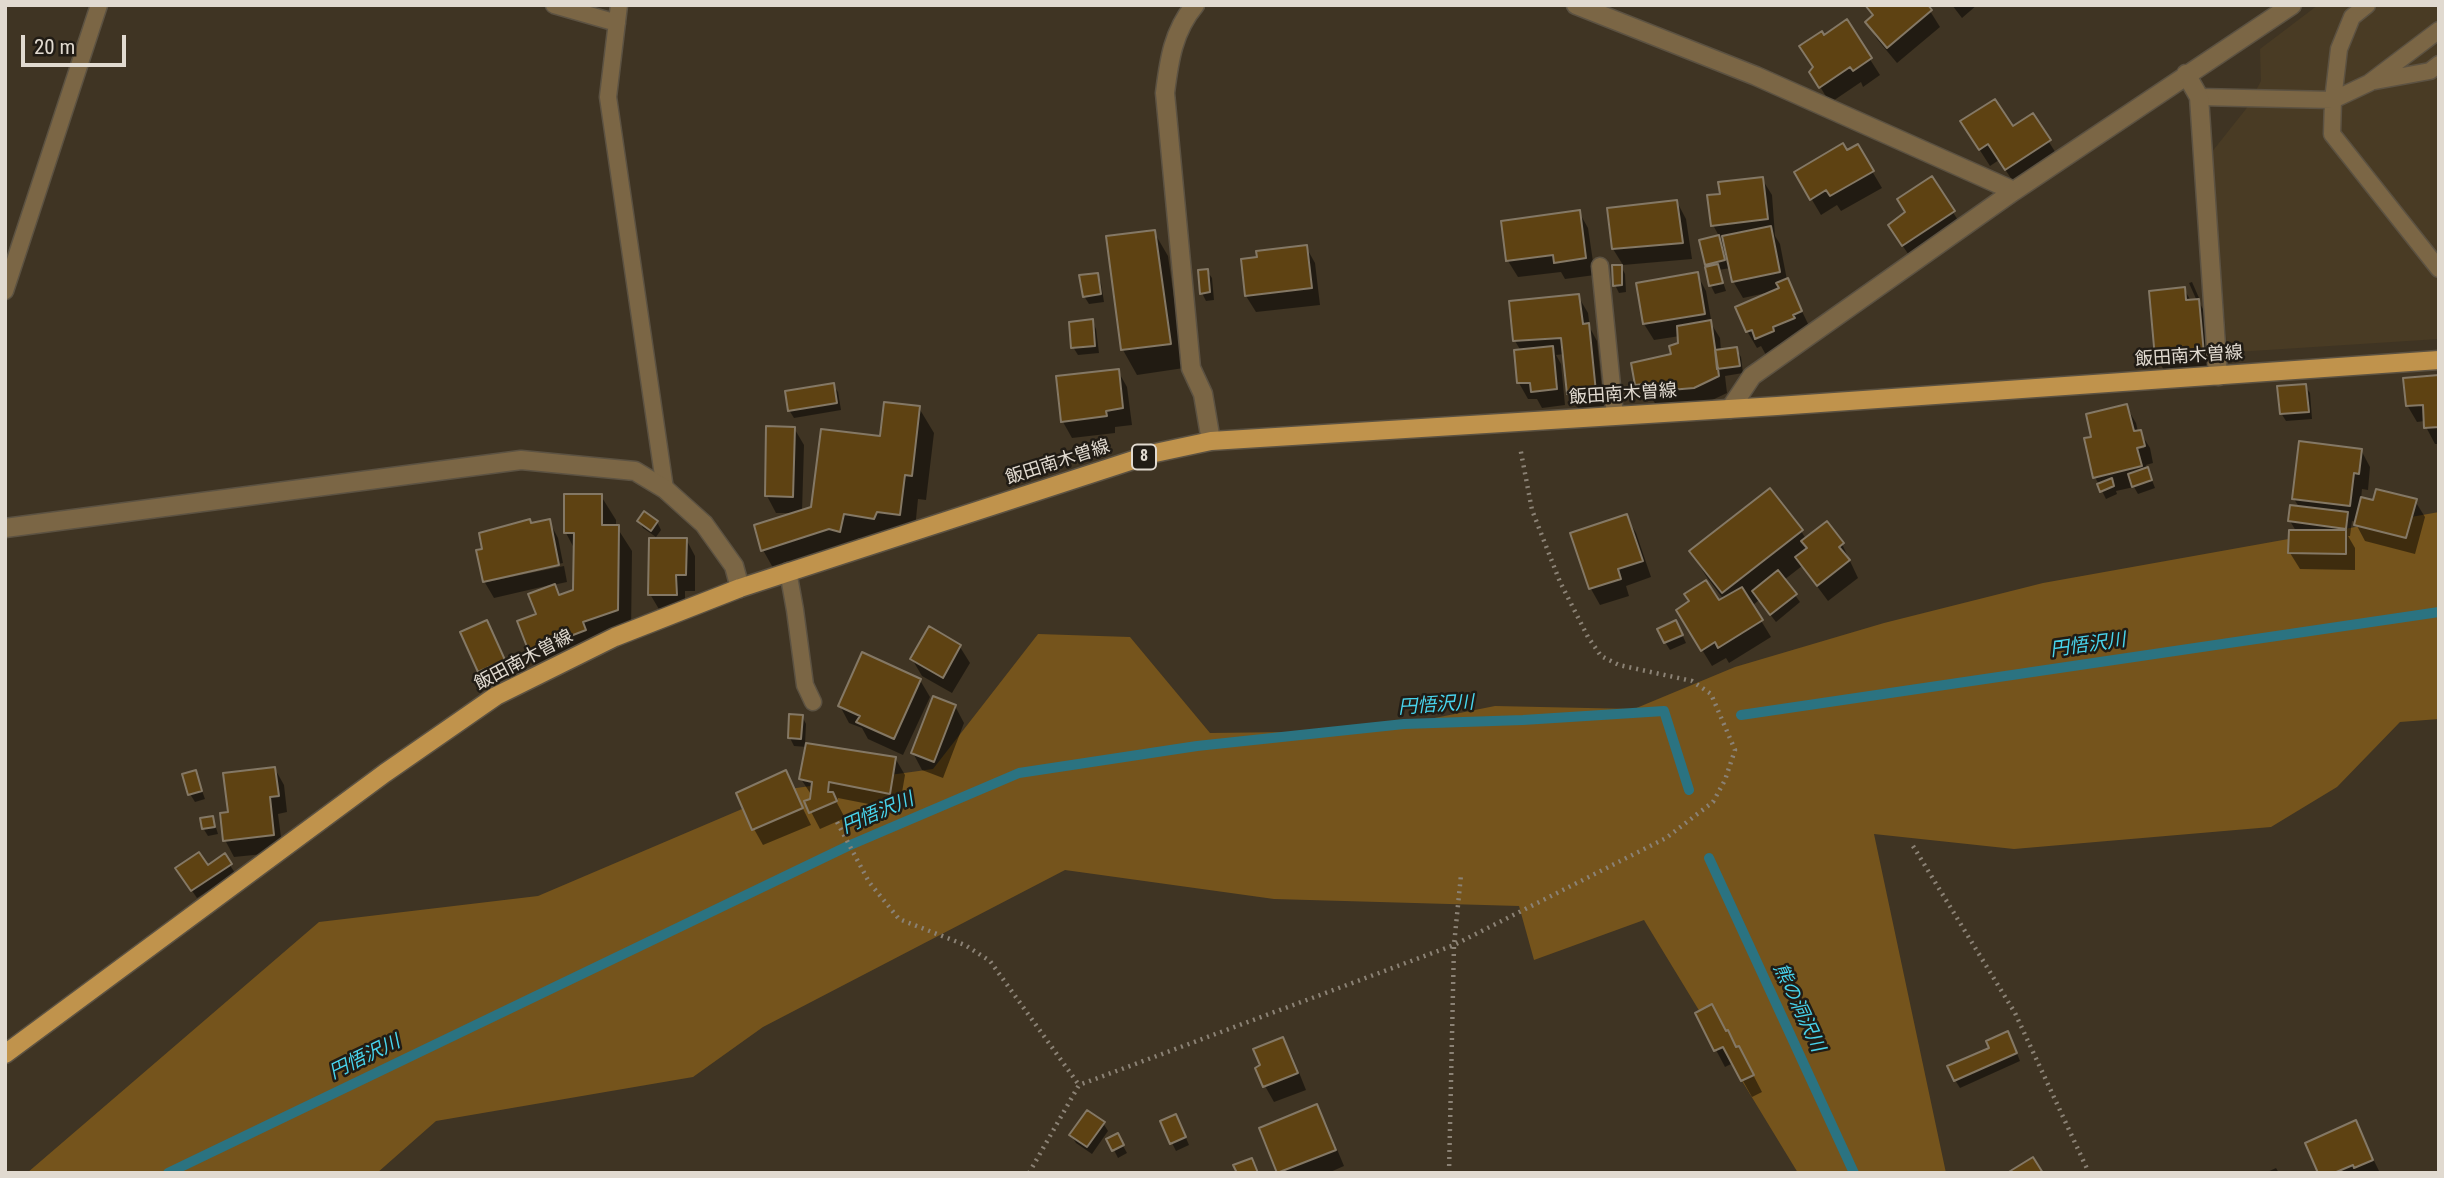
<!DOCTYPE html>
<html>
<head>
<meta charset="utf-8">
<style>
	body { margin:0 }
	#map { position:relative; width:2444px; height:1178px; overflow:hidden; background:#3f3423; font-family:"Roboto Condensed",sans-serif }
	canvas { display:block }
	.frame { position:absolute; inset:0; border:7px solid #e1dad0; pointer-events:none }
	.scale { position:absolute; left:21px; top:35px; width:105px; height:32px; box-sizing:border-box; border:4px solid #e1dad0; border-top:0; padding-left:9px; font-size:21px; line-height:24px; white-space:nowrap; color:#e1dad0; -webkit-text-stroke:5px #211c15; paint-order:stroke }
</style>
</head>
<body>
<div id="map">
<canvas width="2444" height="1178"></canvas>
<div class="frame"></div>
<div class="scale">20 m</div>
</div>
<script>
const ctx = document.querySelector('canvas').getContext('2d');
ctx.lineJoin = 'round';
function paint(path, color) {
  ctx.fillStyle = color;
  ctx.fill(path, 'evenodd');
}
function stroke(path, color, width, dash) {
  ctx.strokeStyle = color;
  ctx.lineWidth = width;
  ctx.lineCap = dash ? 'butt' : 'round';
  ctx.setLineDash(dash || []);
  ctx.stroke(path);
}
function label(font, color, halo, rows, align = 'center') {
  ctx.font = font + ' "Roboto Condensed","Noto Sans JP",sans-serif';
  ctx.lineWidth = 5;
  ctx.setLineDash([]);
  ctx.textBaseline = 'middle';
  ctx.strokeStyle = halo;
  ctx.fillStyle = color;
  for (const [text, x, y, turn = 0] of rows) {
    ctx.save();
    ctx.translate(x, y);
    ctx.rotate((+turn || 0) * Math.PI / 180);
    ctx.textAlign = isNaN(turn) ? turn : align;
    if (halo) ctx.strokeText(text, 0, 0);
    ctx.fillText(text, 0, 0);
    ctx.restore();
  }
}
paint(new Path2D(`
	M2318 5H2439V339L2236 352 2227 347 2211 153 2246 109 2261 81 2260 49Z`), '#493b24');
paint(new Path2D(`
	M2439 512V719L2400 722 2337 787 2271 827 2014 849 1874 834 1946 1173H1798L1644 920 1534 960 1519 906 1274 899 1065 870 763 1027 693 1077 436 1121 377 1173H27L319 922 538 896 789 789 933 769 1038 634 1130 637 1210 733 1369 731 1495 706 1634 709 1735 667 1884 623 2043 583Z`), '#75541c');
paint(new Path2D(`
	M1867 5 1930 11 1940 27 1897 63 1877 39 1867 23 1874 17Z
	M1952 5H1977L1962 18Z
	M1846 22 1880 75 1863 87 1861 82 1830 103 1811 72 1824 37Z
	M2032 115 2059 158 2016 186 1999 160 1990 166 1972 138 2012 128Z
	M1857 146 1882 188 1841 211 1837 205 1821 215 1796 173Z
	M1931 178 1963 228 1913 261 1900 242 1907 213Z
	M1762 179 1772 195 1775 236 1780 244 1787 280 1810 328 1783 348 1766 355 1761 346 1757 348 1747 331 1766 293 1743 298 1733 281 1730 268 1719 270 1726 291 1715 294 1711 286 1707 269 1709 268 1707 264 1719 236 1713 225 1722 195Z
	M1677 202 1686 219 1692 259 1623 265 1613 249Z
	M1579 212 1588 228 1595 275 1565 279 1561 272 1518 277 1508 261 1503 222Z
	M1154 232 1168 256 1184 368 1137 375 1123 350 1108 238Z
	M1306 247 1315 263 1320 305 1256 312 1246 296Z
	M1621 266 1625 274 1626 292 1619 293 1615 285Z
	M1207 271 1212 278 1214 300 1206 301 1202 293Z
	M1697 274 1706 291 1712 325 1720 338 1721 351 1736 349 1741 357 1743 373 1725 376 1727 393 1704 404 1658 408 1653 400 1646 401 1636 385 1674 355 1680 345V336L1654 340 1644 324Z
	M1097 275 1101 283 1104 302 1089 304 1084 296Z
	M2192 282 2199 298 2197 299 2208 317 2212 370 2166 374 2157 358 2184 289 2191 301H2197L2189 283Z
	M1578 296 1588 313 1590 328 1597 341 1604 408 1579 410 1569 393 1565 354 1556 355 1561 364 1565 405 1542 408 1537 399H1528L1519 383 1521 351 1515 341Z
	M1092 321 1096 329 1099 353 1078 355 1073 347Z
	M1118 371 1127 387 1132 425 1115 427V433L1072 438 1063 422Z
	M2439 377V444H2435L2426 427 2425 421 2417 422 2407 405Z
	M833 385 838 392 841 410 794 418 789 410Z
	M2305 386 2310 393 2312 419 2286 421 2281 413Z
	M2126 406 2136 423 2138 432H2140L2150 448 2153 463 2146 465 2155 488 2138 494 2134 487 2116 491 2117 494 2106 499 2095 477 2094 438ZM2144 445V448L2129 451Z
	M919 408 934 433 926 500 918 499 914 539 888 543 858 538 854 556 777 575 763 550 796 513H776L767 496 794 428 804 445 802 512 813 509Z
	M2361 450 2370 467 2368 490 2362 489 2361 499 2374 502 2415 501 2425 517 2415 554 2365 541 2356 524V522L2352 521 2350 536H2348L2355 548V570L2300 569 2290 553 2296 531 2290 521 2299 507 2294 499Z
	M601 496 616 520V526L632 551 631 634 596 647 599 655 544 675 530 651 538 615 550 585 494 598 484 581V550L502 529V527L529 521 532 525 549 521 558 538 563 563 487 579V582L564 566 567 582 553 585 560 596 575 591V550L566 533Z
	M1626 516 1636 533 1651 577 1626 586 1629 596 1600 605 1591 589 1572 534Z
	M639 521 657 522 661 530 656 537 643 528Z
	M1801 531 1806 539 1842 544 1858 578 1828 601 1802 566 1784 580 1800 602 1776 622 1759 600 1752 606 1771 637 1729 663 1726 658 1712 666 1688 627 1724 600 1706 576 1691 552Z
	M686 539 695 556V591H685V611H660L650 594Z
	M491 630 508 669 484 679 479 671Z
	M1680 630 1686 643 1670 650 1665 642Z
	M960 647 970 663 952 693 922 676 912 659Z
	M920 680 930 697 903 755 868 739 862 728 849 723 840 706Z
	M955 706 964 723 943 778 922 770 913 753Z
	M802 716 806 724 805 745 895 758 905 775 899 810 838 798 837 803 845 818 820 829 806 802 811 800 812 796 801 779 807 747 794 746 790 738Z
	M275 769 284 785 287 812 278 814 283 852 234 857 225 840 230 814Z
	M195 772 205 799 195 802 190 794Z
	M785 772 811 825 763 845 754 829Z
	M213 818 218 834 208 836 203 828Z
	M224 856 235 873 197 898 182 876 207 867Z
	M1697 1014 1737 1049 1748 1065 1762 1092 1752 1097 1733 1063 1725 1067Z
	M1283 1039 1292 1055 1306 1090 1274 1102 1265 1086Z
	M2012 1041 2020 1061 1960 1088 1955 1080 1991 1049Z
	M1316 1106 1326 1123 1344 1166 1328 1173H1279L1261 1129Z
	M2355 1122 2380 1173H2320Z
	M1103 1123 1108 1131 1092 1154 1076 1143 1071 1135Z
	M1180 1124 1189 1145 1176 1151 1172 1143Z
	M1117 1135 1127 1153 1118 1158 1109 1140Z
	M2276 1168 2279 1173H2265Z`), '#0007');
stroke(new Path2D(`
	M1741 715 2439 612
	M1709 858 1854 1173
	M168 1173 848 846 1019 773 1197 746 1404 724 1523 720 1664 711 1689 790`), '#2b7381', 10);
const building = new Path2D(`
	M1865 5H1928L1932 10 1887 48 1865 22 1873 15Z
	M1847 19 1872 58 1853 71 1850 67 1819 88 1809 72 1813 67 1799 46 1822 31 1824 35Z
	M1995 99 2013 126 2033 113 2051 140 2005 170 1988 144 1979 150 1960 121Z
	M1843 143 1847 150 1858 144 1874 171 1830 196 1826 190 1810 200 1794 172Z
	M1932 176 1955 211 1902 246 1888 225 1905 212 1897 199Z
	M1763 177 1768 219 1711 226 1707 195 1720 194 1718 182Z
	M1677 200 1683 243 1612 249 1607 208Z
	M1580 210 1586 258 1554 263 1553 255 1506 261 1501 221Z
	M1771 226 1780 272 1732 282 1722 236Z
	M1155 230 1171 344 1121 350 1106 236Z
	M1719 235 1725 260 1705 265 1699 240Z
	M1307 245 1312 288 1245 296 1241 259 1257 257 1256 251Z
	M1718 264 1723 283 1709 286 1705 267Z
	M1612 265H1622V285L1613 286Z
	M1208 269 1210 292 1200 294 1198 270Z
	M1698 272 1705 314 1643 324 1636 283Z
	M1098 273 1101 294 1083 297 1079 275Z
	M1788 278 1802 311 1793 315 1795 318 1773 327 1774 331 1755 339 1752 330 1746 332 1735 307 1779 288 1776 283Z
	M2185 287 2186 300 2199 299 2204 354 2155 358 2149 291Z
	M1579 294 1583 324 1589 323 1596 392 1567 394 1561 338 1513 341 1509 301Z
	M1093 319 1095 346 1071 348 1069 322Z
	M1711 320 1719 376 1694 388 1646 392 1644 384 1635 385 1631 363 1671 354 1669 346 1678 343 1677 326Z
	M1553 346 1557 389 1531 392 1530 383H1517L1514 350Z
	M1737 347 1740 366 1717 369 1715 350Z
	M1119 369 1123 408 1106 411 1107 416 1061 422 1056 376Z
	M2439 375V427L2424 428 2423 405 2406 406 2403 378Z
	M834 383 837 403 788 411 785 391Z
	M2306 384 2309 412 2280 414 2277 386Z
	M884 402 920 406 912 476 905 475 900 515 877 512 874 519 844 514 840 532 829 529 761 551 754 525 811 507 821 429 880 436Z
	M2127 404 2134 431 2141 430 2145 446 2137 448 2142 466 2093 478 2084 438 2091 437 2086 414Z
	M766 426 795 427 793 497 765 496Z
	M2299 441 2362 449 2359 474 2354 473 2350 506 2292 499Z
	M2148 467 2152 480 2132 487 2128 474Z
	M2112 478 2114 486 2100 492 2097 484Z
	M1770 488 1803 530 1722 593 1689 551Z
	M2376 489 2417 499 2406 538 2354 525 2361 497 2373 500Z
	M564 494H602V525H619L618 610 583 622 586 630 529 652 517 621 536 614 528 594 555 584 559 595 573 590 574 533H564Z
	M2290 505 2348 512 2346 529 2288 521Z
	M644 511 658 521 651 531 637 521Z
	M1627 514 1643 561 1618 569 1621 579 1589 589 1570 533Z
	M530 519 531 523 550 519 559 565 483 582 476 550 482 549 479 533Z
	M1827 521 1844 543 1839 547 1850 560 1817 586 1795 557 1807 548 1801 541Z
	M2289 530H2346V554L2288 553Z
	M649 538H687L686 575H676L677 595H648Z
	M1778 570 1797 594 1770 615 1752 591Z
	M1706 580 1719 600 1742 587 1763 620 1718 648 1715 642 1701 651 1676 610 1689 601 1684 594Z
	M487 620 505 660 478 672 460 632Z
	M1676 620 1683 635 1664 643 1657 629Z
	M929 626 961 645 943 678 910 659Z
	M862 652 921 679 894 739 856 722 860 716 838 706Z
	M933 696 956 705 934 762 911 753Z
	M789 714 803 715 801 739 788 738Z
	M806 743 896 757 890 794 829 782 828 792H833L837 801 809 813 804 801 810 799 812 782 799 779Z
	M275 767 279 796 270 797 274 835 223 841 220 813 228 812 223 773Z
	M196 770 202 791 188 795 182 774Z
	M786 770 803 808 752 830 736 793Z
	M213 816 215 827 202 829 200 818Z
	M199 852 208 865 225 853 232 864 191 891 175 868Z
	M1712 1004 1726 1031 1728 1030 1736 1047 1739 1046 1754 1075 1741 1081 1723 1047 1714 1051 1695 1013Z
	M2008 1031 2017 1053 1954 1081 1947 1066 1989 1048 1986 1041Z
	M1283 1037 1298 1073 1263 1087 1255 1068 1260 1065 1253 1049Z
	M1317 1104 1336 1150 1277 1173 1259 1128Z
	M1087 1110 1105 1122 1087 1147 1069 1135Z
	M1176 1114 1186 1137 1170 1144 1160 1121Z
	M2356 1120 2373 1160 2354 1168 2353 1165 2334 1173H2318L2305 1143Z
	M1118 1133 1124 1145 1112 1151 1106 1139Z
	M2033 1157 2043 1173H2007Z
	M1252 1158 1258 1173H1237L1233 1165Z`);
paint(building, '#5e4212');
stroke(building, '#847865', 2);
const service = new Path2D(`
	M554 5 617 23
	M619 5 608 97 665 489
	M2367 5 2352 17 2339 49 2333 100 2332 134 2439 269
	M2375 81 2430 71 2439 64
	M2199 97 2333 100 2369 83 2439 30
	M1600 266 1615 416
	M5 291 99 5
	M788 571 795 610 805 685 813 702`);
const minor = new Path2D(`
	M1195 5C1173 31 1169 61 1165 93L1191 368 1203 394 1211 441
	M1576 5 1756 76 2014 191
	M2186 74 2199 97 2218 376
	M1730 409 1752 376 2014 191 2292 5
	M5 528 521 460 635 471 665 489 704 524 734 566 740 588`);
const primary = new Path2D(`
	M5 1054 385 773 496 696 615 637 740 588 1155 453 1211 441 1777 406 2439 360`);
stroke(service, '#5c5242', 19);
stroke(minor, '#5c5242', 21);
stroke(primary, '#5c5242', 21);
stroke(new Path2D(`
	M837 822 869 882 899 919 965 945 990 961 1079 1085
	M1913 846 2015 1013 2089 1173
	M1029 1173 1079 1085 1454 945 1666 838 1713 802 1725 780 1735 750 1711 694 1692 681 1619 665 1601 656 1588 637 1560 582 1532 510 1520 447
	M1449 1173 1454 945 1461 875`), '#8b8275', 4.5, [2, 5]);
stroke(service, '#7b6645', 16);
stroke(minor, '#7b6645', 18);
stroke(primary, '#c0934c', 18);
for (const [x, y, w] of [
	[1144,457,24]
]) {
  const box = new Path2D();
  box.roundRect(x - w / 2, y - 12.5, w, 25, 5);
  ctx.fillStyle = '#211c15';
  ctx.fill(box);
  stroke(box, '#e1dad0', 2);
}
label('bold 16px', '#e1dad0', null, [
	["8",1144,457]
]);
label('18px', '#e1dad0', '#211c15', [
	["飯田南木曽線",2189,357,-4],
	["飯田南木曽線",1623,395,-4],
	["飯田南木曽線",1058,463,-18],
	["飯田南木曽線",524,661,-28]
]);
label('italic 19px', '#48d4ed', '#211c15', [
	["円悟沢川",2088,646,-8],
	["円悟沢川",1436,706,-4],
	["円悟沢川",878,814,-23],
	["熊の洞沢川",1798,1008,65],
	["円悟沢川",365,1058,-26]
]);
</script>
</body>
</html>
